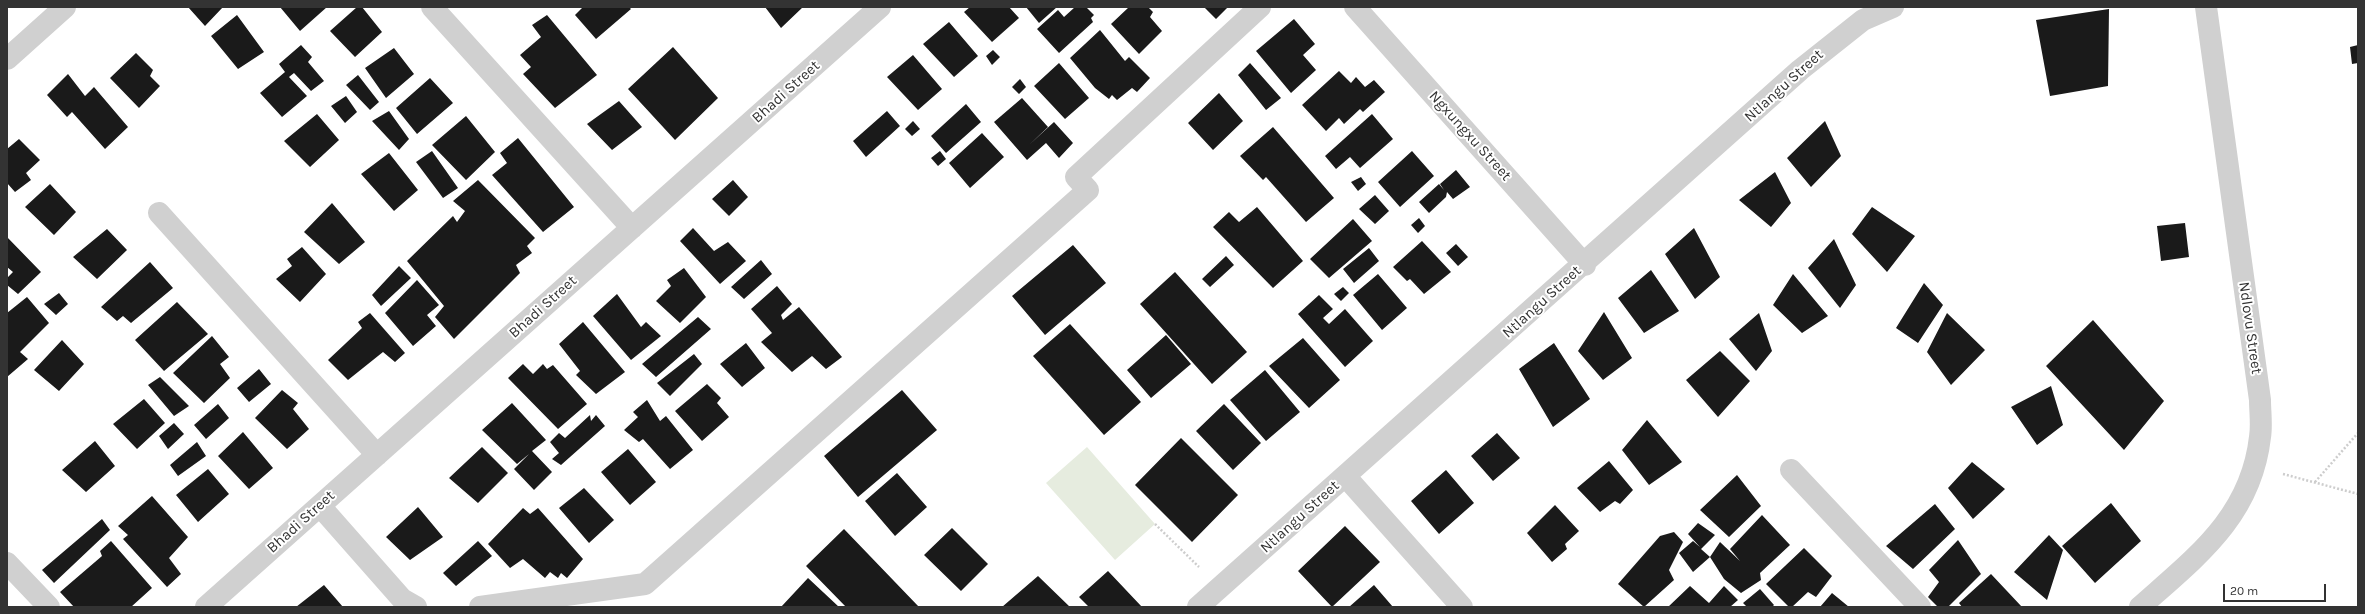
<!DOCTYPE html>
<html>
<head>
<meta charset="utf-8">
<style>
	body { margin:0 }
	#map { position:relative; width:2365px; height:614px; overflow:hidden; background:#fff; font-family:Karla,sans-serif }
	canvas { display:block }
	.frame { position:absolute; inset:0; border:8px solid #333; pointer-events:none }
	.scale { position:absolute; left:2223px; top:584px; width:103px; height:18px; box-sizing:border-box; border:2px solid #333; border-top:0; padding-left:5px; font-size:12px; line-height:14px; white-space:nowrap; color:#333; -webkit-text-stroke:3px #fff; paint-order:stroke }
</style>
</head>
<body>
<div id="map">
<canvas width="2365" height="614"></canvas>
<div class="frame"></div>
<div class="scale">20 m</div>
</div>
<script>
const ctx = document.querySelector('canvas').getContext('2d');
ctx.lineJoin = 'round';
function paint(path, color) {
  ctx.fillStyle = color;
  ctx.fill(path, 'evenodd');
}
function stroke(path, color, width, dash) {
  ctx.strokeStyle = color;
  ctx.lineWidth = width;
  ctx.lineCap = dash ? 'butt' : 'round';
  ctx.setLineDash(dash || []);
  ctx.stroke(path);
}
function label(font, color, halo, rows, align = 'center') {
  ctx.font = font + ' Karla,sans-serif';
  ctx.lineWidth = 4;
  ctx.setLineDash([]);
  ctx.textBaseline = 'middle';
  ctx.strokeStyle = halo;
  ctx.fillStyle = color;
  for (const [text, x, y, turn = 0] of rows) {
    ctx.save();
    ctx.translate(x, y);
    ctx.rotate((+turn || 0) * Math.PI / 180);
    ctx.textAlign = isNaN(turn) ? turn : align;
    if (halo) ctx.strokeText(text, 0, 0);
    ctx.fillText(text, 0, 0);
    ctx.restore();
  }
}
paint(new Path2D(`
	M1087 447 1155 524 1115 560 1046 483Z`), '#e6ecdf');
paint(new Path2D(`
	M188 7H223L205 26Z
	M280 7H327L300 31Z
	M357 7H362L382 32 355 57 330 31Z
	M583 7H629L631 9 596 39 575 15Z
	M765 7H803L781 28Z
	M970 7H1009L1019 18 992 42 964 12Z
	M1026 7H1057L1039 23Z
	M1075 7H1086L1094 15 1091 18 1093 22 1059 53 1037 29 1058 10 1064 17Z
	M1129 7H1148L1153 12 1150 17 1162 31 1139 54 1111 24Z
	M1204 7H1228L1216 19Z
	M2109 9 2108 86 2050 96 2036 20Z
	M237 15 264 52 238 69 211 36Z
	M547 15 597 75 555 108 523 74 531 67 520 55 541 37 532 25Z
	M1294 19 1315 44 1303 55 1316 70 1291 93 1256 51Z
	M949 22 978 56 954 77 923 44Z
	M1100 30 1125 61 1129 57 1150 78 1137 92 1132 88 1117 100 1112 95 1109 99 1095 88 1070 58Z
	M301 45 312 57 308 62 324 81 311 91 294 73 289 77 307 96 282 117 260 93 285 72 279 64Z
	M2358 45V63L2352 64 2350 47Z
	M673 47 718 98 675 140 628 89Z
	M394 48 414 74 386 98 365 68Z
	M993 50 1000 57 992 65 986 56Z
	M136 53 153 70 150 76 160 86 139 108 110 78Z
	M913 55 942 89 918 110 887 77Z
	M1059 63 1089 98 1065 119 1034 86Z
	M1250 63 1281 98 1266 110 1238 75Z
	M1339 71 1351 83 1356 77 1365 87 1374 80 1385 92 1363 112 1360 109 1344 124 1339 118 1326 131 1302 105Z
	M68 74 85 96 94 87 128 127 105 149 72 112 67 117 47 95Z
	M358 75 379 102 370 110 346 85Z
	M430 78 453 103 417 134 396 108Z
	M1020 79 1026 87 1019 94 1012 87Z
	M1219 93 1243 121 1213 150 1188 123Z
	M346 96 357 112 345 123 331 106Z
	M1022 98 1048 127 1029 145 1054 122 1073 143 1059 158 1046 143 1027 160 994 122Z
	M619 101 642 127 612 150 587 124Z
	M966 104 981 122 946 153 931 136Z
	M389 111 409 139 399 150 372 121Z
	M887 111 900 126 866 157 853 141Z
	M317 114 339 140 310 167 284 141Z
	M1372 114 1393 139 1360 168 1350 157 1336 169 1325 156Z
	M466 116 495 152 466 180 432 145Z
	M913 121 920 129 912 136 905 129Z
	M1825 121 1841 156 1811 187 1787 158Z
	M1273 127 1334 198 1306 222 1266 177 1263 180 1240 156Z
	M982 133 1004 157 970 188 949 163Z
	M518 138 574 207 543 232 492 175 507 163 500 153Z
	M19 139 40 160 26 173 31 180 15 192 7 183V149Z
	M432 151 458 188 443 198 416 162Z
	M940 151 946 159 938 166 931 158Z
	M1412 151 1434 176 1400 207 1378 182Z
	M389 153 418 190 394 211 361 174Z
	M1456 170 1470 187 1453 199 1447 192 1446 197 1429 213 1419 202 1439 184 1444 190 1440 184Z
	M1775 172 1791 203 1771 227 1739 200Z
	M1361 177 1366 184 1358 191 1351 182Z
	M478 180 535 238 527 246 532 253 516 265 520 273 454 339 435 317 444 306 407 261 453 216 457 222 465 211 453 201Z
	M733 180 748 197 729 216 712 199Z
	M50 184 76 212 54 235 25 207Z
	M1375 195 1389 211 1375 224 1359 209Z
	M332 203 365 242 339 264 304 232Z
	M1257 207 1303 261 1273 288 1213 227 1229 212 1239 222Z
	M1872 207 1915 236 1887 272 1852 234Z
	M1419 218 1425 226 1418 233 1411 225Z
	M1353 219 1372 241 1329 278 1310 259Z
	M2185 223 2189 257 2161 261 2157 226Z
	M693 228 714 251 728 242 746 261 720 284 680 241Z
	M1694 228 1720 277 1695 299 1665 254Z
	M107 229 127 250 97 279 73 257Z
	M7 237 41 272 18 294 7 285V278L13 272 7 267Z
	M1834 239 1856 285 1840 308 1808 268Z
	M1422 241 1451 272 1424 294 1410 279 1407 281 1393 267Z
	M1456 244 1468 257 1458 266 1446 253Z
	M1073 245 1106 283 1045 335 1012 296Z
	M302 247 326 274 300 302 276 279 292 266 287 259Z
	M1369 248 1379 261 1354 283 1343 269Z
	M1226 256 1234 265 1210 287 1202 279Z
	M761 260 772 274 744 299 731 287Z
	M150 262 173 288 131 323 123 316 117 321 101 307Z
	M399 266 411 278 381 306 372 295Z
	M684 268 706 297 680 323 656 301 671 286 667 280Z
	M1651 270 1679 311 1644 333 1618 298Z
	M1175 272 1247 352 1212 384 1140 304Z
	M1378 274 1407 308 1382 330 1353 295Z
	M1793 274 1828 316 1802 333 1773 305Z
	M417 280 439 305 427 315 436 326 413 346 385 313Z
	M1924 283 1943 305 1918 343 1896 328Z
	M777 286 792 304 781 315 783 320 799 307 842 357 826 369 812 356 792 372 761 342 772 333 751 309Z
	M1343 287 1349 293 1341 301 1334 294Z
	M59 293 68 304 56 315 44 304Z
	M617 294 641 327 646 322 661 336 631 360 593 316Z
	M1319 295 1333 309 1323 318 1329 324 1345 309 1373 341 1345 367 1298 314Z
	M27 297 49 323 20 352 28 359 7 377V313Z
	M177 302 208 334 164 371 135 340Z
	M1604 312 1632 358 1603 380 1578 351Z
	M370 313 405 353 395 362 383 352 348 380 328 360 362 328 358 322Z
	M1759 313 1772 351 1756 371 1729 339Z
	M1947 313 1985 350 1951 385 1927 352Z
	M698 317 711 329 656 377 642 364Z
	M2093 320 2164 401 2124 450 2046 366Z
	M583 322 625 372 596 394 576 375 580 371 559 344Z
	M1070 324 1141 402 1104 435 1033 356Z
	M1166 335 1191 364 1151 398 1127 370Z
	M212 336 229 357 220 364 230 378 204 403 173 373Z
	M1303 338 1340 380 1309 408 1269 366Z
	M62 340 84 364 59 391 34 370Z
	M746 343 765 368 742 387 720 364Z
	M1554 343 1590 399 1553 427 1519 369Z
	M1720 351 1750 381 1718 417 1686 380Z
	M694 354 702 364 670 396 657 383Z
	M523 364 533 374 543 364 547 369 553 365 587 404 558 429 508 378Z
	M259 369 271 384 249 402 237 388Z
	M1265 370 1300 412 1266 441 1230 400Z
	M160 377 189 406 174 416 148 385Z
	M707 384 721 398 717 403 729 417 702 441 675 411Z
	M2051 386 2063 425 2037 445 2011 407Z
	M282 390 298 403 293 409 309 429 287 449 255 418Z
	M902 390 937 430 858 497 824 456Z
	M144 399 165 423 137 449 113 424Z
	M647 400 660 421 666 416 693 450 670 469 643 439 639 442 624 430 638 417 633 412Z
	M512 403 546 440 532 451 552 472 534 490 514 469 529 454 517 464 482 430Z
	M218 404 229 418 206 439 194 425Z
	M1224 404 1261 443 1233 470 1196 431Z
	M590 415 591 421 596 415 605 426 561 465 552 459 559 453 550 442 559 433 565 438Z
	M1647 420 1682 462 1649 485 1622 450Z
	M174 423 184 434 168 449 159 436Z
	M243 432 273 468 249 489 218 456Z
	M1497 433 1520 458 1493 481 1471 456Z
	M1181 438 1238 495 1192 542 1135 485Z
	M95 441 115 466 86 492 62 470Z
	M197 442 206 456 178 476 170 465Z
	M482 447 508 473 478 503 449 478Z
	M628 449 656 482 630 505 601 472Z
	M1609 461 1633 490 1620 504 1615 501 1600 512 1577 488Z
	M1972 462 2005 489 1973 519 1948 488Z
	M208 469 229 494 198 522 176 495Z
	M1446 470 1474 503 1439 534 1411 501Z
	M897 473 927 507 895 536 865 501Z
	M1737 475 1761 506 1729 537 1700 510Z
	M584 488 614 520 589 543 559 508Z
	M152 496 188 537 169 558 181 574 167 587 123 539 128 535 118 526Z
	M2111 503 2141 541 2095 583 2062 546Z
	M1935 504 1955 529 1913 569 1886 546Z
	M1555 505 1579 531 1565 544 1567 549 1552 562 1527 533Z
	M418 507 443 537 410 560 386 537Z
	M523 508 530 514 538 508 583 559 567 578 561 573 558 578 550 572 545 578 523 559 510 568 488 544Z
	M1762 515 1790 545 1760 573 1761 580 1741 593 1724 579 1710 557 1693 572 1679 553 1693 541 1700 547 1688 534 1698 523 1715 535 1701 549 1710 557 1720 542 1740 561 1730 549Z
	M102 519 110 530 54 583 42 570Z
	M1345 526 1380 562 1332 607 1298 571Z
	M952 528 988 564 961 591 924 555Z
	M844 529 919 607H846L806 566Z
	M1674 532 1683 542 1669 570 1674 580 1644 607 1618 584 1660 536Z
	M2049 535 2063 550 2047 600 2014 572Z
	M1958 540 1981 574 1948 607H1938L1928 597 1939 582 1929 570Z
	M111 541 152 588 131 607H74L60 592 102 556 100 551Z
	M478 541 492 556 456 586 443 573Z
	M1804 548 1832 576 1816 597 1808 592 1792 607H1789L1766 584Z
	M1108 571 1142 607H1089L1079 597Z
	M1991 574 2022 607H1962L1959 603Z
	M1038 576 1070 607H1002Z
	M808 578 839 607H781Z
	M324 585 343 607H296Z
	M1374 585 1393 607H1349Z
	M1690 586 1709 603 1724 586 1738 600 1730 607H1668Z
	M1760 589 1774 605 1772 607H1747L1743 603Z
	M1832 593 1849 607H1820Z`), '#1a1a1a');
stroke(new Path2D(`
	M2283 474 2358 494
	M2315 482 2358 433
	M1155 524 1199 567`), '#cdcdcd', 2.5, [2, 2]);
stroke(new Path2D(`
	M432 7 632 228
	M1355 7 1585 265
	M7 59 65 7
	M159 213 377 455
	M1791 470 1920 607
	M1346 477 1462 607
	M320 506 402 599 416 607
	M7 563 49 607
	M206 607 880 7
	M480 607 645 584 1088 190 1076 177 1260 7
	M1198 607 1800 70 1863 20 1893 7
	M2140 607C2196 557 2251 517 2260 437 2262 425 2260 412 2260 400L2206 7`), '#d0d0d0', 22);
label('15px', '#333', '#fff', [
	["Ntlangu Street",1784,86,-42],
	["Bhadi Street",786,92,-42],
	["Ngxungxu Street",1470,136,48],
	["Ntlangu Street",1542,302,-42],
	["Bhadi Street",543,307,-42],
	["Ndlovu Street",2250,328,82],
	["Ntlangu Street",1300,517,-42],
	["Bhadi Street",301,522,-42]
]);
</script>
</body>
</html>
